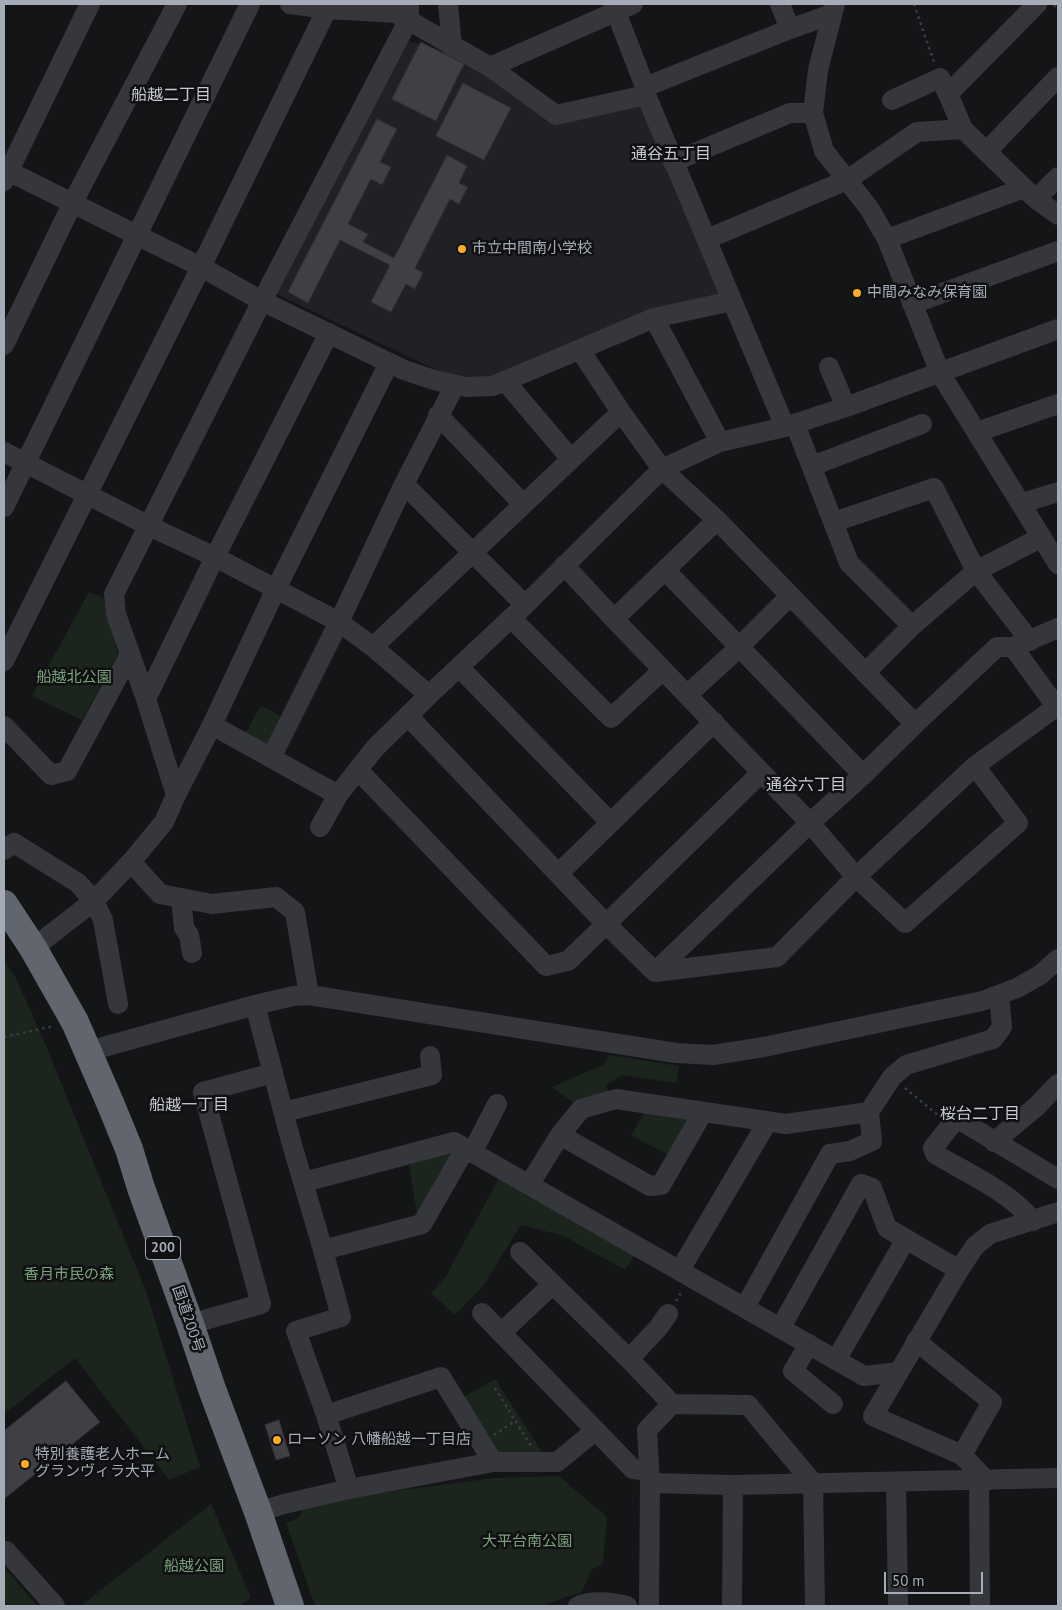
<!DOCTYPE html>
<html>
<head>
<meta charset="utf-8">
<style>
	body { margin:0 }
	#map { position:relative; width:1062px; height:1610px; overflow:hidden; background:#141517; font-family:"PT Sans",sans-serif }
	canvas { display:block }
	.frame { position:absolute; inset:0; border:5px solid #a5acb8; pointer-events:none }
	.scale { position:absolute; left:884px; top:1572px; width:99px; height:22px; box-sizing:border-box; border:2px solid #a5acb8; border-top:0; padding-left:6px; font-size:15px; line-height:18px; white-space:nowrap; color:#a5acb8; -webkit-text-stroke:4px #101012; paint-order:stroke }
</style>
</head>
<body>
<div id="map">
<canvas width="1062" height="1610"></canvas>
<div class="frame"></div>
<div class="scale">50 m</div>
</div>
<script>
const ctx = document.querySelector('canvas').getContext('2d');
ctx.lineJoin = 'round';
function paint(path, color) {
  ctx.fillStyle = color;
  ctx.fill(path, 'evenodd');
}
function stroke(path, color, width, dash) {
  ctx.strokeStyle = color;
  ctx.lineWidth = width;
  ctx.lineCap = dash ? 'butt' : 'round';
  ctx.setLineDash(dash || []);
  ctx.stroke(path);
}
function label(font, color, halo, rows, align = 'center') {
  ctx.font = font + ' "PT Sans","Noto Sans JP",sans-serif';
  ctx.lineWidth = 5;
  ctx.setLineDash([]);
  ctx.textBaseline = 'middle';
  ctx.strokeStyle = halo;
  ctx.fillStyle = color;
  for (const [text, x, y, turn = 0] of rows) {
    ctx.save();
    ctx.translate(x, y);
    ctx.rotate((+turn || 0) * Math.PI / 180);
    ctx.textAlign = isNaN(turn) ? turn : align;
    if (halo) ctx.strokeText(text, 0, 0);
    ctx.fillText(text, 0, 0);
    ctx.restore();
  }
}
paint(new Path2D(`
	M409 41 469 59 554 123 643 104 723 295 483 380H465L441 372 274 293Z`), '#202124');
paint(new Path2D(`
	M89 592 103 598 118 654 82 720 32 696Z
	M261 705 282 717 266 748 244 736Z
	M4 960 16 978 44 1041 147 1294 200 1467 169 1480 75 1358 4 1414Z
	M609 1055 679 1066 676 1083 622 1075 606 1085 609 1093 576 1104 552 1087 603 1065Z
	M646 1110 694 1117 672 1157 631 1135Z
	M449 1151 456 1153 418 1220 409 1165Z
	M499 1178 634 1256 625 1270 564 1236 521 1225 483 1286 455 1315 431 1293 446 1276Z
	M495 1379 544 1455 498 1456 464 1397Z
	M559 1476 607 1517 603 1564 592 1569 582 1592 557 1600 543 1606H315L286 1523 297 1519 305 1507 357 1496 494 1478Z
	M211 1504 251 1598 239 1606 82 1605Z
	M4 1567 37 1606H4Z`), '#1c251d');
const building = new Path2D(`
	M421 42 464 64 436 121 392 99Z
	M463 83 511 108 484 160 436 136Z
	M377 119 397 129 380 162 391 167 382 185 371 179 348 224 368 234 363 242 394 258 447 155 467 166 459 183 468 187 459 204 450 199 415 268 423 273 415 289 406 284 391 312 371 302 390 265 340 240 308 303 288 292Z
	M66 1381 100 1422 4 1499V1431Z
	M279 1420 290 1456 276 1460 265 1425Z`);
paint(building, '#3e4044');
stroke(building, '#2e2f33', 1);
stroke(new Path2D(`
	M914 4 935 65
	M1054 5 1058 10
	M4 1037 54 1026
	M905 1088 939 1116
	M676 1301 682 1291
	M495 1388 531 1446
	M494 1435 515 1421`), '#3b3e43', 2.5, [2.5, 4]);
stroke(new Path2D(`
	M290 4 327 9 396 13 490 67 556 115 646 95
	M448 4 452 47
	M613 4 645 87 646 95 785 427
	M780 4 790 29
	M835 4 818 70 813 113 824 151 869 208 887 239 940 373 1058 564
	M1037 4 948 94 963 129 1024 188 1036 199 1058 215
	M490 67 633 4
	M645 87 790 29 832 14
	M892 100 940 78 948 94
	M987 151 1058 77
	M673 162 790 113H813
	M4 169 201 267 262 301 404 370 434 380 466 387 493 386 654 318 732 301
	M4 181 90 4
	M1036 199 1058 177
	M707 239 847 180 917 132 963 129
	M887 239 1024 188
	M912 304 1058 251
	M654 318 720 442
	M4 345 73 202 177 4
	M580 350 621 412 662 469 717 520 915 724 997 647H1013L1058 628
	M829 367 846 407
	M505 381 571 459
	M438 415 523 504
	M795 424 849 563 912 626
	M977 432 1058 404
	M4 452 149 526 215 557 339 622 373 647 429 695
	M812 466 922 424
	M404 484 525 605
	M1022 503 1058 492
	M4 507 250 4
	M834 522 934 488 976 571 1030 641
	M564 565 614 619 810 823 856 877 905 923 1018 823 975 766
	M665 570 863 775
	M511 618 611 718 663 670
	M614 619 717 520
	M373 647 621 412
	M1013 647 1058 709
	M4 661 201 267 327 9
	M459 667 610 822
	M865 673 912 626 976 571 1042 537
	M687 695 731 655 790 596
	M146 699 215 557 329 333
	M408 716 605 923 655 972 777 957 856 877 975 766 1056 707
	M212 725 338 795
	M4 726 51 775 67 771 130 654
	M271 758 339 622 404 484 455 385
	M358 770 546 966 568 961 761 773
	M176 795 212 725 276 589 389 363
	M320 827 338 795 375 748 429 695 525 605 662 469 720 442 785 427 846 407 1058 329
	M4 850 14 843 78 883 94 901 103 920 118 1004
	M131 862 160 894 212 904 276 897 295 912 309 995
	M559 873 714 722
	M181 898 184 928 189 935 192 953
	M33 948 94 901 131 862 164 822 176 795 146 699 116 614 114 594 262 301 409 19V4
	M655 972 810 823 863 775 915 724
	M255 1005 291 1141 323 1250 341 1317 296 1331 326 1415 349 1489
	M89 1051 255 1005 293 996 309 995 676 1053 713 1055 764 1047 982 1001 1017 988 1040 975 1058 959
	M284 1112 432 1075 430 1056
	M560 1135 650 1186 661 1185 703 1112
	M994 1142 1037 1106 1058 1084
	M472 1153 497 1104
	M304 1182 454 1142 864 1376 898 1372
	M529 1185 560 1135 581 1109 616 1099 786 1124 869 1112 892 1077 906 1065 993 1039 1002 1027 999 995
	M1033 1221C1010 1192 967 1173 935 1154L933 1148 955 1120 963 1122 1058 1179
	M323 1250 422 1224 465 1149
	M520 1252 629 1359 672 1404 748 1405 813 1483 815 1606
	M680 1270 768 1121
	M745 1307 830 1154 850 1151 872 1141 869 1112
	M482 1313 633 1469 649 1471
	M190 1324 261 1304 203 1092 273 1073
	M781 1327 861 1184 872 1188 887 1228 959 1270
	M501 1333 552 1285
	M916 1341 992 1402 962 1455
	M809 1344 793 1371 833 1404
	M629 1359 658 1328 668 1314
	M836 1360 906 1239
	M326 1415 441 1377 493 1462
	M979 1480 980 1606
	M987 1481 962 1455 873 1416 959 1270 975 1246 990 1234 1058 1212
	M896 1482 898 1606
	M650 1483 733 1485 1058 1478
	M258 1512 284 1504 349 1489 493 1462H557L595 1431
	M6 1551 55 1606
	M578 1606C594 1600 611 1602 627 1606
	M649 1606 650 1483 647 1430 672 1404
	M732 1606 733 1485`), '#35373c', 20);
stroke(new Path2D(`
	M4 904 33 948 75 1022 111 1105 129 1149 141 1188 190 1324 212 1389 258 1512 290 1606`), '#61656d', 28);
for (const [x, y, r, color] of [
	[462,249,5,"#fdac26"],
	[857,293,5,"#fdac26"],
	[277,1440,5,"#fdac26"],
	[25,1464,5,"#fdac26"]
]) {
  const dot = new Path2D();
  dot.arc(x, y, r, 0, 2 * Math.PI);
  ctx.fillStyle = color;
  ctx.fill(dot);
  stroke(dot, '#101012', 2);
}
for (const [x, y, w] of [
	[163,1248,35]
]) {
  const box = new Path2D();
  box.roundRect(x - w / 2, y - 11.5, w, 23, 4);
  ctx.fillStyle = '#101012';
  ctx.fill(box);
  stroke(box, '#a5acb8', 1);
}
label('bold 14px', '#a5acb8', null, [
	["200",163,1248]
]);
label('15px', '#a5acb8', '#101012', [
	["市立中間南小学校",472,249],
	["中間みなみ保育園",867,293],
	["ローソン 八幡船越一丁目店",287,1440],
	["特別養護老人ホーム",35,1455],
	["グランヴィラ大平",35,1472]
], 'left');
label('15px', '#7ba47c', '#101012', [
	["船越北公園",74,678],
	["香月市民の森",69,1275],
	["大平台南公園",527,1542],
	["船越公園",194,1567]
]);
label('15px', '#a5acb8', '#101012', [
	["国道200号",188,1319,71]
]);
label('16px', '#c7cbd3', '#101012', [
	["船越二丁目",171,95],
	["通谷五丁目",671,154],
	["通谷六丁目",806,785],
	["船越一丁目",189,1105],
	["桜台二丁目",980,1114]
]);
</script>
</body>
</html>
